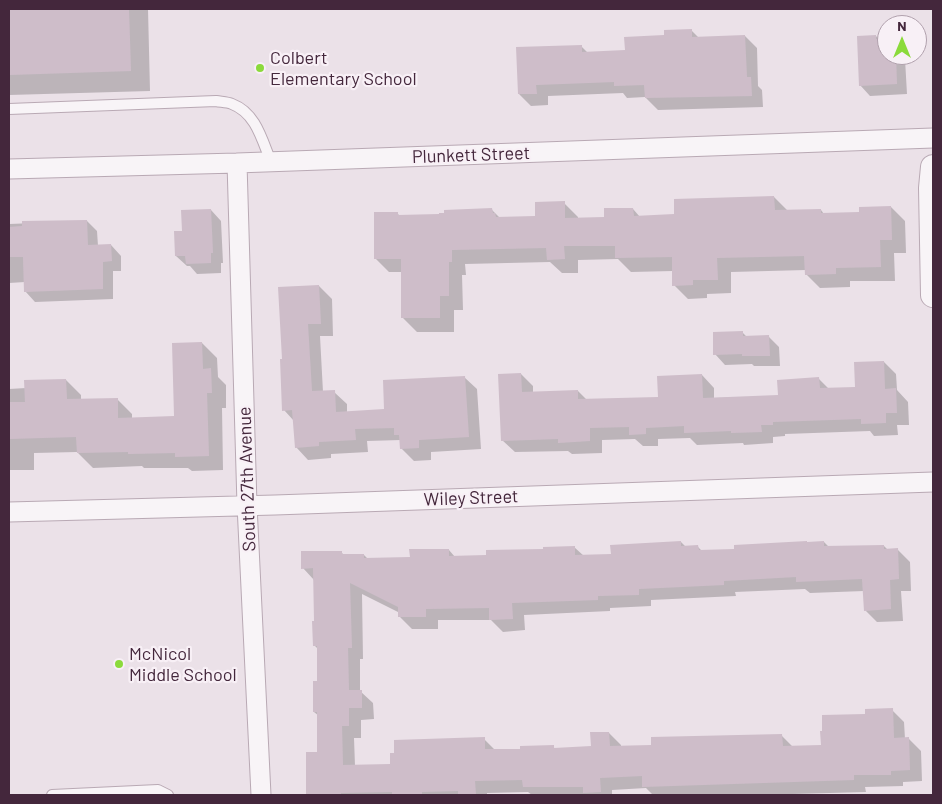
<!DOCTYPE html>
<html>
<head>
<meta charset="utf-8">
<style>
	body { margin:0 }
	#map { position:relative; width:942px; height:804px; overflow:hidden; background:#ebe1e8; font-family:Barlow,sans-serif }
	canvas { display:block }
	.frame { position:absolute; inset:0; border:10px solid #44273c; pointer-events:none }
	.north { position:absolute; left:877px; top:15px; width:50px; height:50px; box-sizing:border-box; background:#f8f0f6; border:1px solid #b0a0ac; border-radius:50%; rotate:0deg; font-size:14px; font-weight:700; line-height:20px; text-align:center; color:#44273c }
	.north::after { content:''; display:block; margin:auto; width:18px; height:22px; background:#8bda3b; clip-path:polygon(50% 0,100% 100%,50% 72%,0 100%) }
</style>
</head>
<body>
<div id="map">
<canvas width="942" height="804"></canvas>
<div class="frame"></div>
<div class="north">N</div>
</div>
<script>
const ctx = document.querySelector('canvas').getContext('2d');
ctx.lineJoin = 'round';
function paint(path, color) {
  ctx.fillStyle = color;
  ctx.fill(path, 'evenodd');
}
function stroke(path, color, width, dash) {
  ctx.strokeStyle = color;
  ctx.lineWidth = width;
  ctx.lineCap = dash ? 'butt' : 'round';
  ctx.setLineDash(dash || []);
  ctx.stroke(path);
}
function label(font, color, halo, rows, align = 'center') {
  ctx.font = font + ' Barlow,sans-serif';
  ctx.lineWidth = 4.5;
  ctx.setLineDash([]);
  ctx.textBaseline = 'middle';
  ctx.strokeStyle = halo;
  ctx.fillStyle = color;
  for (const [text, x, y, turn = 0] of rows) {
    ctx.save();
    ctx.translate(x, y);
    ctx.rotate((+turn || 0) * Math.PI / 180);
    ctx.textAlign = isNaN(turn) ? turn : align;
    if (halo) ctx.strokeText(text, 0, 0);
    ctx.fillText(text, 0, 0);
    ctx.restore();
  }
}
paint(new Path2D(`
	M9 9H148L150 91 9 95Z
	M691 30 699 38 745 36 757 48 758 86 762 90 763 107 658 110 645 97 627 98 623 93 548 96V105L531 106 519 94 581 46 588 53 626 52 665 37Z
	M876 36 886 47 887 55H901L905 59 907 94 870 96 860 85Z
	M774 197 788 211 821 210 824 214 860 213 891 207 905 221 906 253H894L895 281H850V287L820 288 806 274V270L731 272V293L707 294V298L688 299 674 285 673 271 631 272 618 259 578 260V273H562L550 262 465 264 466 275H462L463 310H454V332H417L403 318V272H389L375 258 397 213 400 216 440 215 492 210 500 218 537 217 564 203 578 217V219L606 218 633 209 640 217 676 216Z
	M211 210 221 221 223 263H221V273L197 274 190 266H187L176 256 183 232Z
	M87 221 97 231 98 246 111 245 121 256V271H113V299L35 302 25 291V282L9 283V224Z
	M319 286 332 299 333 336H320L323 392H334L347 404V413L386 410 464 377 477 389 481 449 431 452V460L414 461 401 448V440L367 441 368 452 331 454V458L308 460 296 447 294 421 284 410 283 360Z
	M742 332 747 337H769L779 347 780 366H754L752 364 725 365 715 354Z
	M202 343 217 358 218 377 226 385V408H222L223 470 192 471 188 468H144L142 466 93 468 77 452 34 453V470H9V389L26 388 66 380 81 395V400L117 399 132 414V419L176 418Z
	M884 362 896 374 897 390 908 402 909 425H897L898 435 874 436 870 431 785 434V436L773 437V443L744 445 743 443 697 445 690 438 658 439V446H643L635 439 602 440V453L572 454 568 451 515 452 502 440 521 374 533 386V393L578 391 587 400 659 398 702 375 714 388V398L779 396 819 379 829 389 856 388Z
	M681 542 686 547H698L702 551 736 550 824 542 829 547 884 546 888 550H898L910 562 911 591H901L903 621 877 622 865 610 864 591 810 593 805 589 735 592 736 596 651 600V606L610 608V611L524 615 525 630 503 632 491 620H438V629H412L400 617V613L362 594 363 659H360V691L373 703 374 719 361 720V738H354L355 766 391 765 484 739 496 751H521L553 747 556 749 592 748 609 733 621 745V747L653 746 781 735 793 747 822 746 866 715 892 710 904 722 905 739H909L921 751 922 781 903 782V786L865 787 866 792 757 795H653L646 788 612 790V795H532L528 792 487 793V795H308L307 753H319V716L314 712 319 682 318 649 314 645 315 622 314 580 303 568 341 552 344 555H364L368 559 411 558 449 550 455 557 488 556 574 547 584 556 612 555Z`), '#0003');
paint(new Path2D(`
	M9 9H129L131 71 9 75Z
	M692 29V37L745 35 747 77H751L752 96 645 98 644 85 614 86V82L536 85 537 94H518L516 47 582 45V52L625 50 624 37 664 35V30Z
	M876 35V39H879V48H887V55H896L897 84 859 86 857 36Z
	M774 196 775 210 821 209V213L859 212V207L891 206 892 240H880L881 267 836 268V274L805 275 804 256 717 258 718 280H693V285L672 286V257L615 258V246H564L565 259 547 260 546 248 452 250V262H449V296H440V318H401V259H374V212H398V215L439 214V213H444V210L492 208 493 213H495L496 217 535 216V202L565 201V218L604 217V208H633L634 216 674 214V199Z
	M211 209 213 253H211V263L186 264 185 256H175L174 231H182L181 210Z
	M87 220 88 245 111 244 112 261 103 262V289L24 292 23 257H9V227L22 226V221Z
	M319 285 321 324H308L312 391 335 390 336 412 384 409 383 380 465 376 469 437 419 440V448L400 449 399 435H394V428L355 429 356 440 319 442V446L295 448 292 410 282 411 280 359H282L278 287Z
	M743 331V336L769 335 770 356H742V354L713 355V332Z
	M202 342 203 369 211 368 212 393H207L209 456 175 457V453L128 454V452L77 453 76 437 9 439V402H25L24 380 66 379 67 399 118 398V418L174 416 172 343Z
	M884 361 885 389 896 388 897 413H886V423L861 424V419L773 422V425H761L762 432 731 433V431L684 433V426L646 428V434L629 435V427L590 428V441L558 443V439L501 441 498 374 521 373 522 392 578 390V399L658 397 657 376 702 374 703 398 778 395 777 380 819 377 820 388 855 387 854 362Z
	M681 541V546L698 545 699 550 734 549V545L807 541V542L824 541V546L884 545V549L898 548 899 579 890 580 891 609 864 611 862 579 796 582V577L724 581V585L639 589V595L598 596V600L512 603 513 619 489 620V608L426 609V617H398V607L350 583 352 648H348L349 690H362V708H349V726H342L343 765 390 764V753H394V740L485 737V749H520V746L554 745V748L591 746 590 732H609L610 746 651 745V737L782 734 783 746 821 745 820 731H822V715L865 714V709L893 708 894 738 909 737 910 770 891 771V775H854V780L642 787V776L600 778 601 792 583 793V787H523L522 780 475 781 476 795H458V791L422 792V795H392V792L341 793V795H306V752H317V712H313V681H317V646H313L312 621H314L313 568 301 569V551H342V554H364V558L410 557 409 549H449V556L486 555V550L543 549V547L575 546V555L611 554 610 545Z`), '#cebdc9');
const service = new Path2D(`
	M9 109 216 101C221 102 227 102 232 104 256 113 262 140 271 162
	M52 795 158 790 168 795`);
const minor = new Path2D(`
	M237 163 247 505 261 795
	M9 169 237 163 933 138
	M9 512 275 505 933 482`);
const tertiary = new Path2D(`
	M933 167 931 188 933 295`);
stroke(service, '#b9a9b4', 12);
stroke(minor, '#b9a9b4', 21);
stroke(tertiary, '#b9a9b4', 26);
stroke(service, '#f8f4f7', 10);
stroke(minor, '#f8f4f7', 19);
stroke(tertiary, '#f8f4f7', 24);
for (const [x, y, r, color] of [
	[260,68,5,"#8bda3b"],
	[119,664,5,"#8bda3b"]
]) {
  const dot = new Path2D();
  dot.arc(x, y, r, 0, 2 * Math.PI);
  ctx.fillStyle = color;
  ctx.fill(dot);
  stroke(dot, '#f8f0f6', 2);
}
label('18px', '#44273c', '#f8f0f6', [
	["Colbert",270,58],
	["Elementary School",270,79],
	["McNicol",129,654],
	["Middle School",129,675]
], 'left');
label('18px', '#44273c', '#f8f0f6', [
	["Plunkett Street",471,155,-2],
	["South 27th Avenue",247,479,-92],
	["Wiley Street",471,498,-2]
]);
</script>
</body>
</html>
